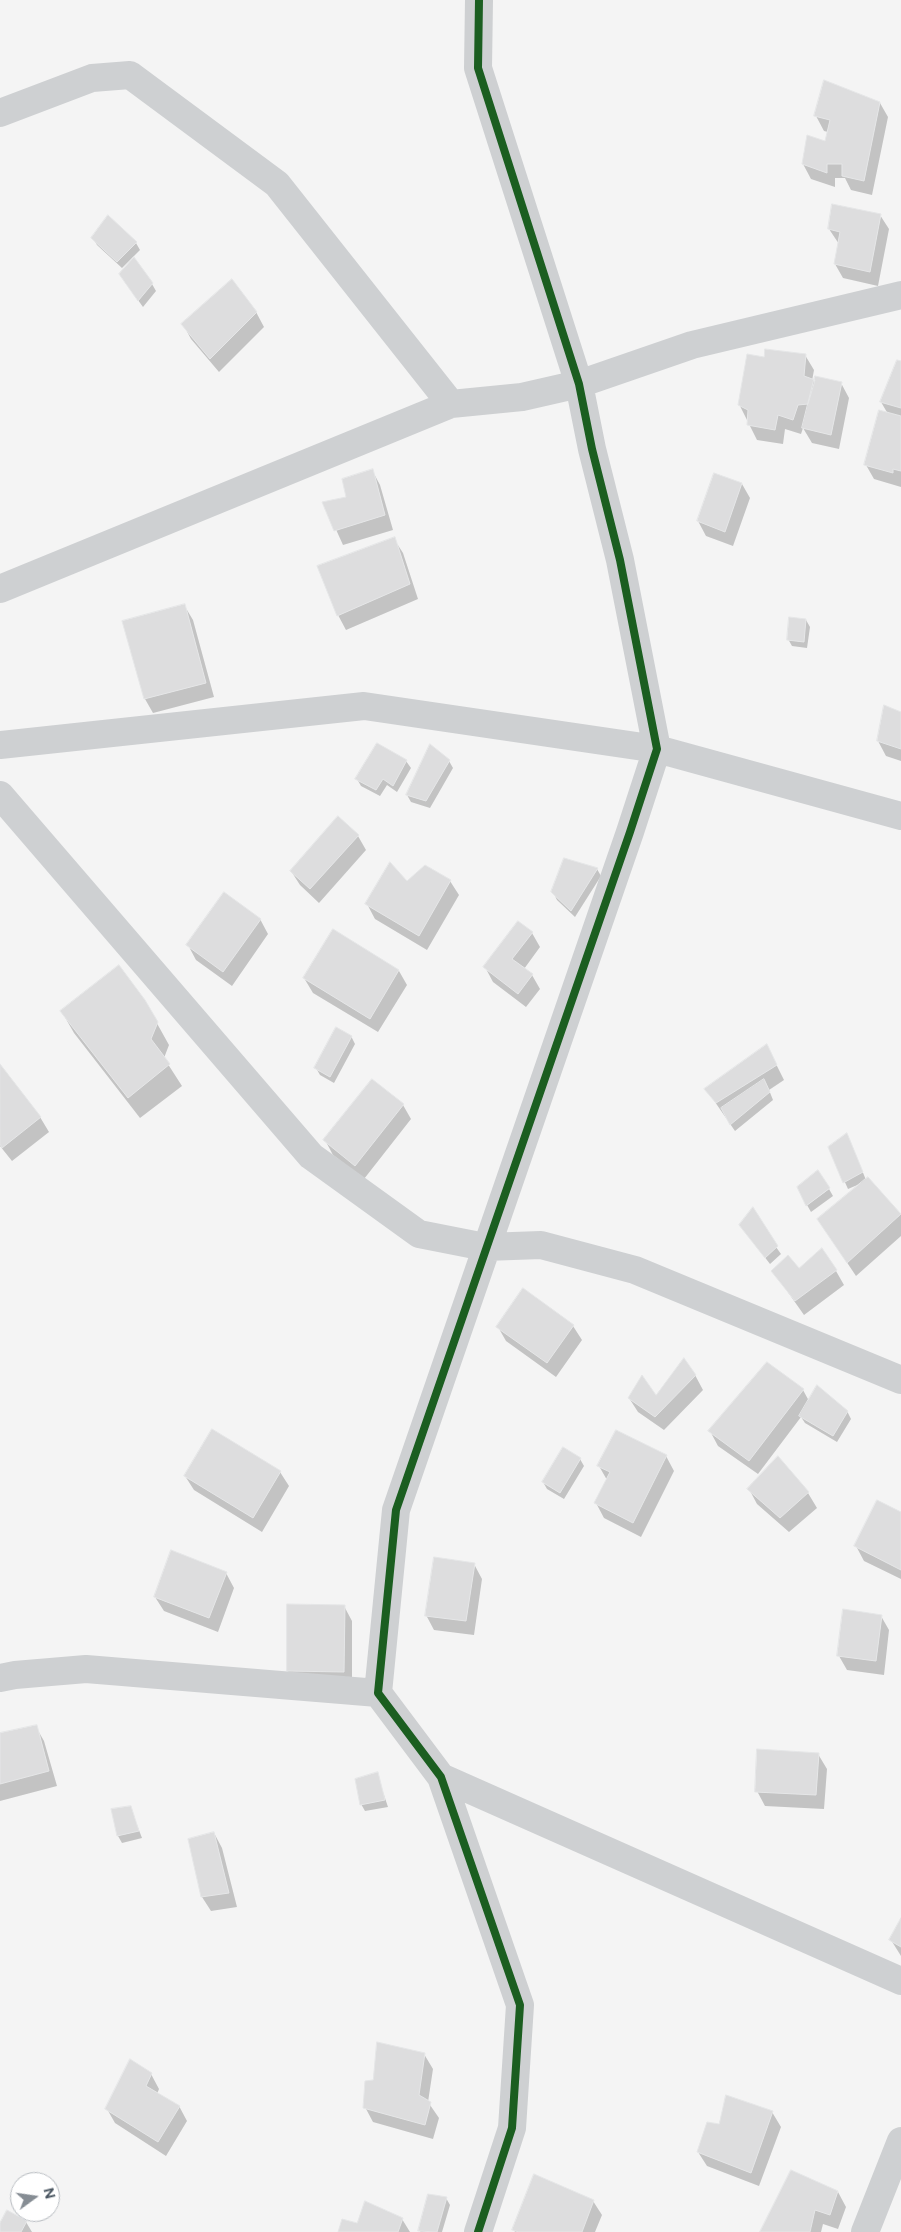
<!DOCTYPE html>
<html>
<head>
<meta charset="utf-8">
<style>
	body { margin:0 }
	#map { position:relative; width:901px; height:2232px; overflow:hidden; background:#f4f4f4; font-family:Figtree,sans-serif }
	canvas { display:block }
	.north { position:absolute; left:10px; top:2172px; width:50px; height:50px; box-sizing:border-box; background:#fff; border:1px solid #b7bbc0; border-radius:50%; rotate:76deg; font-size:14px; font-weight:700; line-height:20px; text-align:center; color:#4a5661 }
	.north::after { content:''; display:block; margin:auto; width:18px; height:22px; background:#868d94; clip-path:polygon(50% 0,100% 100%,50% 72%,0 100%) }
</style>
</head>
<body>
<div id="map">
<canvas width="901" height="2232"></canvas>
<div class="north">N</div>
</div>
<script>
const ctx = document.querySelector('canvas').getContext('2d');
ctx.lineJoin = 'round';
function paint(path, color) {
  ctx.fillStyle = color;
  ctx.fill(path, 'evenodd');
}
function stroke(path, color, width, dash) {
  ctx.strokeStyle = color;
  ctx.lineWidth = width;
  ctx.lineCap = dash ? 'butt' : 'round';
  ctx.setLineDash(dash || []);
  ctx.stroke(path);
}
paint(new Path2D(`
	M880 103 888 117 872 195 851 190 845 178H835V187L811 179 803 164 826 142 828 132 824 131 816 116Z
	M880 215 889 229 878 286 843 278 835 264 839 244 829 229Z
	M108 217 136 243 140 250 122 268 97 245 93 238Z
	M125 282 152 284 156 291 143 307Z
	M256 312 264 327 219 372 191 339 183 324Z
	M805 355 814 370 812 381 841 383 849 398 839 449 812 443 803 428 801 434 785 429 783 444 757 440 739 404 765 359Z
	M901 362V487L874 479 866 465 888 414 881 402Z
	M372 470 380 485 393 530 343 545 324 503 347 498Z
	M742 484 750 498 733 546 706 536 698 521Z
	M394 539 403 553 418 599 346 630 338 615Z
	M184 605 193 620 214 697 153 713 145 699 124 622Z
	M806 620 810 627 807 648 792 646 788 639Z
	M901 713V761L886 756 878 741Z
	M377 745 406 761 411 768 397 792 387 785 380 796 361 786 357 779Z
	M449 761 453 768 430 808 411 802 407 795Z
	M358 836 366 850 319 903 300 885 291 871Z
	M425 866 450 881 459 895 427 950 375 919 367 904 407 883Z
	M597 869 601 876 575 917 557 900 553 892Z
	M260 919 268 934 232 986 196 960 188 945Z
	M532 933 540 947 524 969 532 975 540 989 526 1007 493 982 485 967Z
	M399 971 407 985 378 1032 313 993 304 978Z
	M144 1000 169 1045 164 1058 182 1086 140 1118 74 1033 62 1012Z
	M351 1036 355 1044 334 1083 320 1075 316 1068Z
	M767 1046 784 1080 769 1090 773 1100 735 1131 706 1089Z
	M0 1066 40 1117 49 1132 12 1161 0 1146Z
	M403 1105 411 1119 364 1179 333 1155 325 1140Z
	M850 1141 866 1180 868 1178 901 1215V1236L856 1276 818 1219 862 1183 848 1189 829 1147Z
	M829 1189 833 1196 811 1212 807 1205Z
	M740 1225 776 1247 781 1254 770 1264Z
	M799 1270 836 1271 844 1285 804 1315 773 1271Z
	M573 1326 582 1340 556 1377 506 1341 498 1327Z
	M695 1375 703 1390 664 1430 638 1412 629 1398 656 1397Z
	M803 1390 809 1401 847 1411 851 1419 837 1442 805 1423 801 1417 758 1474 718 1446 710 1431Z
	M666 1456 674 1471 641 1537 604 1518 596 1503 607 1480 599 1466Z
	M778 1458 808 1493 817 1508 789 1532 757 1504 749 1489Z
	M580 1459 584 1466 564 1499 547 1489 543 1482Z
	M280 1472 289 1486 262 1532 194 1490 185 1476Z
	M901 1514V1579L864 1561 856 1546Z
	M474 1564 482 1579 474 1635 434 1630 426 1615Z
	M226 1573 234 1588 218 1632 164 1611 155 1597Z
	M344 1606 352 1621V1686L297 1685 288 1671Z
	M881 1616 889 1630 884 1675 847 1670 839 1656Z
	M36 1727 44 1741 57 1786 0 1801V1736Z
	M818 1754 827 1769 824 1809 765 1806 757 1791Z
	M377 1774 388 1807 365 1811 361 1804Z
	M130 1807 142 1838 122 1843 118 1836Z
	M214 1833 222 1848 237 1907 211 1911 202 1897 189 1840Z
	M901 1920V1956L891 1940Z
	M424 2054 433 2069 428 2102 439 2118 433 2139 373 2122 365 2107 375 2081Z
	M151 2074 159 2089 157 2094 179 2106 187 2121 166 2156 115 2123 107 2109Z
	M772 2112 781 2127 759 2186 707 2166 698 2152 720 2126Z
	M838 2192 846 2207 838 2229 823 2224 821 2232H761Z
	M446 2198 450 2205 442 2232H420Z
	M593 2201 602 2215 595 2232H515L514 2230Z
	M402 2219 410 2232H339L358 2224Z
	M26 2222 32 2232H0V2226Z`), '#0003');
const building = new Path2D(`
	M824 80 880 102 864 181 842 176V164H827V173L802 164 807 135 825 141 830 120 814 116Z
	M832 204 881 214 870 272 834 264 840 232 828 229Z
	M108 215 137 242 117 262 91 238Z
	M134 257 153 283 138 301 119 274Z
	M232 279 257 312 210 359 181 324Z
	M765 349 806 354 804 376 815 380 808 404 798 405 793 420 778 415 775 430 747 425 748 410 738 405 747 354 764 357Z
	M897 360 901 361V408L880 402Z
	M815 376 842 382 831 435 802 428Z
	M879 410 901 416V471L893 469V473L864 465Z
	M373 469 385 515 334 531 322 502 346 497 342 479Z
	M714 473 742 483 725 532 697 521Z
	M395 537 410 584 337 616 317 566Z
	M185 604 206 683 144 699 122 621Z
	M789 617 806 619 804 642 787 640Z
	M884 705 901 712V749L877 741Z
	M377 743 407 760 393 786 383 779 376 790 355 779Z
	M430 744 450 760 426 801 406 795Z
	M338 816 359 835 310 889 290 871Z
	M564 858 598 868 571 911 551 892Z
	M390 862 407 881 425 865 451 880 419 936 365 904Z
	M224 892 261 919 223 972 186 945Z
	M518 921 533 932 512 959 533 974 518 994 483 967Z
	M333 929 399 970 370 1019 303 978Z
	M119 965 145 1000 158 1022 151 1039 170 1064 128 1098 60 1011Z
	M336 1027 352 1036 330 1077 314 1068Z
	M767 1044 777 1065 716 1103 704 1089Z
	M0 1064 41 1117 2 1148 0 1144Z
	M372 1079 404 1104 355 1166 323 1140Z
	M764 1079 770 1092 730 1125 721 1108Z
	M847 1133 863 1172 843 1183 828 1147Z
	M818 1170 830 1188 806 1206 797 1187Z
	M868 1177 901 1214 847 1263 817 1219Z
	M753 1207 778 1246 765 1258 739 1225Z
	M822 1248 837 1270 795 1301 771 1271 788 1255 799 1268Z
	M523 1288 574 1325 547 1363 496 1327Z
	M684 1358 696 1375 655 1417 628 1398 642 1375 656 1395Z
	M767 1362 804 1389 749 1461 708 1431Z
	M817 1385 848 1411 833 1436 799 1416Z
	M212 1429 281 1471 253 1518 184 1476Z
	M616 1430 667 1455 633 1523 594 1503 610 1472 597 1466Z
	M563 1447 581 1458 560 1493 542 1482Z
	M778 1456 809 1492 780 1518 747 1489Z
	M877 1500 901 1512V1570L854 1546Z
	M171 1550 227 1572 209 1618 154 1597Z
	M434 1557 475 1563 466 1621 425 1616Z
	M287 1604 345 1605 344 1672 287 1671Z
	M843 1609 882 1615 876 1661 837 1656Z
	M37 1725 49 1771 0 1784V1733Z
	M757 1749 819 1753 816 1795 755 1792Z
	M378 1772 385 1800 360 1805 355 1779Z
	M131 1806 139 1831 117 1836 111 1809Z
	M214 1832 229 1893 201 1897 188 1839Z
	M901 1918V1947L889 1940Z
	M377 2042 425 2053 419 2095 431 2102 425 2125 363 2108 365 2081 373 2080Z
	M130 2059 152 2073 146 2086 180 2106 158 2142 105 2109Z
	M726 2095 773 2111 751 2173 697 2152 707 2122 719 2124Z
	M791 2170 838 2191 830 2215 815 2210 810 2232H760Z
	M534 2174 594 2200 582 2232H519L512 2230Z
	M428 2194 447 2197 437 2232 418 2231Z
	M365 2201 403 2218 398 2232H338L342 2219 357 2223Z
	M7 2210 27 2221 21 2232H0V2223Z`);
paint(building, '#ddddde');
stroke(building, '#e5e6e7', 1);
stroke(new Path2D(`
	M0 113 92 78 130 75 277 184 451 404
	M0 589 451 404 522 397 579 384 692 345 901 295
	M0 745 364 706 657 749 901 816
	M0 795 311 1156 419 1234 485 1247 541 1245 635 1270 901 1380
	M0 1678 15 1675 86 1669 378 1693
	M441 1777 901 1981
	M478 2232 512 2128 520 2005 441 1777 378 1693 396 1510 630 832 657 749 620 560 592 449 579 384 478 68 479 0
	M865 2232 901 2141`), '#ced0d2', 28);
stroke(new Path2D(`
	M478 2232 512 2128 520 2005 441 1777 378 1693 396 1510 630 832 657 749 620 560 592 449 579 384 478 68 479 0`), '#1b5e20', 8);
</script>
</body>
</html>
